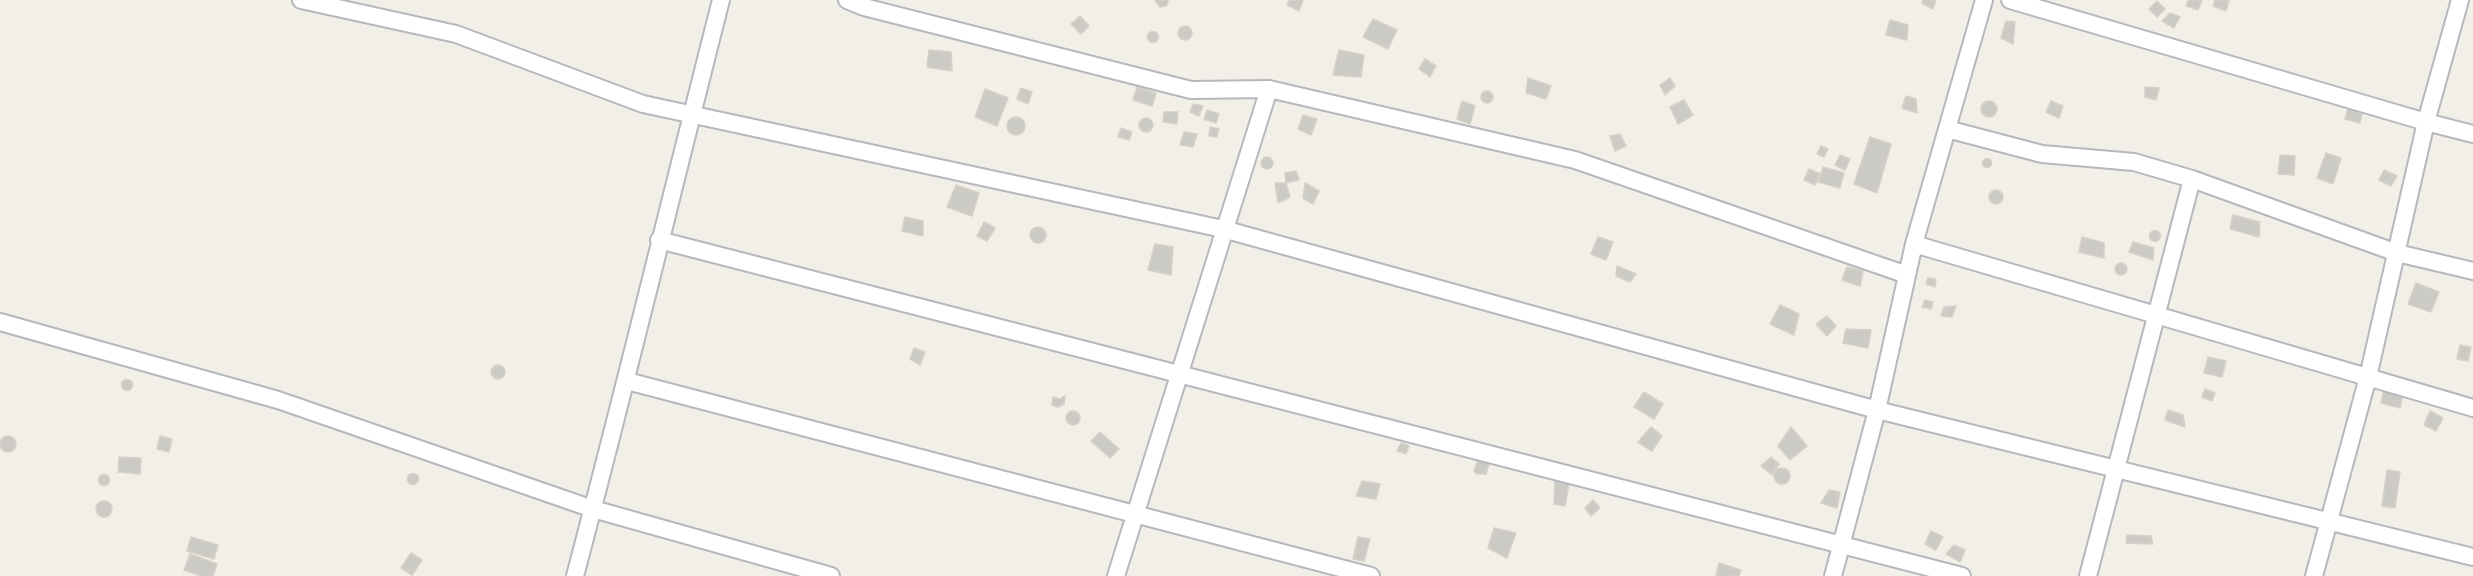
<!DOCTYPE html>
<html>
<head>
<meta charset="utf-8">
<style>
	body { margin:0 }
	canvas { display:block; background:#f1efe8 }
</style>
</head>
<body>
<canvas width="2473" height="576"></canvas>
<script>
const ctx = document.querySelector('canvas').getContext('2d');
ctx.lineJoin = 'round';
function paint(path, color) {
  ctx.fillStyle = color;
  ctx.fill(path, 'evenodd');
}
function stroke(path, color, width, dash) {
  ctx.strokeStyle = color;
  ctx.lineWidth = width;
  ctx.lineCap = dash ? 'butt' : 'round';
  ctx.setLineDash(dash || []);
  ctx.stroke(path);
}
const building = new Path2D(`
	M1155 0H1168V2L1166 6 1160 7Z
	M1289 0H1303L1299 11 1287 5Z
	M1923 0H1936L1933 9 1922 3Z
	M2188 0H2202L2198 10 2186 6Z
	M2215 0H2229L2226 11 2213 6Z
	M2157 1 2165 9 2157 17 2149 9Z
	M2170 13 2180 17 2174 28 2162 21Z
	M1080 16 1089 26 1081 34 1071 24Z
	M1373 19 1397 30 1388 49 1363 37Z
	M1890 20 1908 25 1907 40 1886 35Z
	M2006 21 2015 22 2013 44 2001 38Z
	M1178 33a7 7 0 1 1 14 0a7 7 0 1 1-14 0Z
	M1147.5 37a5.5 5.5 0 1 1 11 0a5.5 5.5 0 1 1-11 0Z
	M929 50 951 52 952 71 927 67Z
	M1339 50 1364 55 1361 77 1333 75Z
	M1425 59 1436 66 1430 77 1419 69Z
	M1528 78 1551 86 1546 99 1526 93Z
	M1670 78 1675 86 1665 95 1660 85Z
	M1137 87 1156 93 1152 106 1133 100Z
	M2145 87 2159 88 2156 100 2145 97Z
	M1021 88 1032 92 1028 104 1017 99Z
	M985 89 1008 98 997 126 975 117Z
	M1481 97a6 6 0 1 1 12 0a6 6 0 1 1-12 0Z
	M1906 96 1916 99 1917 113 1902 108Z
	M1684 100 1693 115 1678 124 1670 107Z
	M1462 101 1475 106 1470 124 1457 119Z
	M2051 101 2063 106 2059 118 2046 112Z
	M1981 109a8 8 0 1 1 16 0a8 8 0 1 1-16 0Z
	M1193 104 1203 106 1199 116 1190 112Z
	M2349 105 2363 108 2360 123 2345 119Z
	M1207 110 1219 114 1216 123 1204 119Z
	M1164 112H1178L1177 124 1163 122Z
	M1303 115 1317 119 1311 135 1298 129Z
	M1007 126a9 9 0 1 1 18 0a9 9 0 1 1-18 0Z
	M1139 125a7 7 0 1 1 14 0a7 7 0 1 1-14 0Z
	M1210 127 1219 129 1217 137 1209 136Z
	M1121 128 1132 132 1129 140 1118 137Z
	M1184 132 1197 134 1193 147 1180 145Z
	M1620 134 1626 146 1615 151 1610 136Z
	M1870 137 1891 144 1877 193 1854 184Z
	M1821 146 1828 149 1824 157 1817 154Z
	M2326 153 2341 158 2333 184 2317 178Z
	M1840 155 1850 159 1845 170 1835 165Z
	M2280 155 2295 156 2294 175 2278 174Z
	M1261 163a6 6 0 1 1 12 0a6 6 0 1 1-12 0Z
	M1982.5 163a4.5 4.5 0 1 1 9 0a4.5 4.5 0 1 1-9 0Z
	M1823 167 1844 173 1840 188 1818 182Z
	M1809 169 1820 174 1815 185 1804 180Z
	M2384 170 2397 176 2391 186 2379 180Z
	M1296 171 1299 180 1286 183 1285 173Z
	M1275 183H1286L1290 197 1278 203Z
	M1305 183 1319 191 1313 204 1303 198Z
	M956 185 979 193 972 216 947 207Z
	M1989 197a7 7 0 1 1 14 0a7 7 0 1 1-14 0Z
	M2233 215 2260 222 2259 237 2230 229Z
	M905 217 923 221V236L902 231Z
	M984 222 995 228 987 241 977 236Z
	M1030 235a8 8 0 1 1 16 0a8 8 0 1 1-16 0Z
	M2149.5 236a5.5 5.5 0 1 1 11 0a5.5 5.5 0 1 1-11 0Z
	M1598 237 1613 242 1606 260 1591 254Z
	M2082 237 2104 243V258L2079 252Z
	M2133 242 2154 248 2153 260 2129 252Z
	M1155 244 1173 247 1171 275 1148 270Z
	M2115 269a6 6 0 1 1 12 0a6 6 0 1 1-12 0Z
	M1617 266 1636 274 1630 282 1616 276Z
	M1847 267 1863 271 1860 286 1842 280Z
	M1928 278 1936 279 1935 287 1926 284Z
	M2416 283 2439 292 2431 312 2408 304Z
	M1925 300 1933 302 1931 309 1922 307Z
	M1780 305 1799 314 1794 335 1770 324Z
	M1956 306 1952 317 1941 316 1944 307Z
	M1827 316 1836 326 1827 336 1816 324Z
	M1846 329 1871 330 1868 348 1843 343Z
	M2460 345 2471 347 2468 361 2457 359Z
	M914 348 925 352 920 365 910 359Z
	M2208 357 2226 361 2222 377 2204 373Z
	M491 372a7 7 0 1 1 14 0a7 7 0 1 1-14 0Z
	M121.5 385a5.5 5.5 0 1 1 11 0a5.5 5.5 0 1 1-11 0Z
	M2205 389 2215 393 2212 401 2202 397Z
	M2384 389 2403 393 2400 408 2381 403Z
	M1644 392 1663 404 1654 419 1634 407Z
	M1065 396 1064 404 1058 407 1052 405 1053 397 1060 399Z
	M2168 410 2183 415 2185 427 2165 420Z
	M2430 411 2443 418 2436 431 2424 425Z
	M1066 418a7 7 0 1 1 14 0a7 7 0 1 1-14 0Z
	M1651 427 1662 436 1652 451 1638 442Z
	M1791 427 1807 446 1790 460 1778 446Z
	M1100 432 1119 449 1110 458 1091 441Z
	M160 436 172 439 169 452 157 449Z
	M0 444a8 8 0 1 1 16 0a8 8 0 1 1-16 0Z
	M1401 443 1409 446 1406 454 1397 451Z
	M119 457 141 458 140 474 118 472Z
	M1771 457 1779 464 1772 475 1761 466Z
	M1478 460 1489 464 1486 474H1477L1474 471Z
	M1774 476a8 8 0 1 1 16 0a8 8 0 1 1-16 0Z
	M2387 470 2400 472 2395 508 2382 506Z
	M407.5 479a5.5 5.5 0 1 1 11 0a5.5 5.5 0 1 1-11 0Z
	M98.5 480a5.5 5.5 0 1 1 11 0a5.5 5.5 0 1 1-11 0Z
	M1362 481 1380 484 1376 499 1356 496Z
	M1555 481 1569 483 1565 506 1554 504Z
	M1829 490 1840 492 1837 508 1821 503Z
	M1593 500 1600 508 1591 516 1585 508Z
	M96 509a8 8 0 1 1 16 0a8 8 0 1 1-16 0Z
	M1494 528 1516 533 1507 558 1488 548Z
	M1931 531 1943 537 1936 550 1925 544Z
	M2127 535 2151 536 2153 544 2126 543Z
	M191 537 218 545 214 559 187 551Z
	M1358 537 1370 539 1364 561 1353 559Z
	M1954 545 1965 550 1960 562 1946 554Z
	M411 553 422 560 412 575 401 568Z
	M190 554 217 564 213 576H201L184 570Z
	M1719 563 1741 570 1739 576H1716Z`);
paint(building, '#cccac5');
stroke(building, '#d6d1c6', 1.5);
const minor = new Path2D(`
	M301 0 456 34 643 104 1223 229 1877 410 2473 557
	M847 0 864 7 1191 90 1269 89 1575 160 1907 275
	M2010 0 2426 122 2473 134
	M1947 129 2042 154 2134 162 2192 179 2397 253 2473 271
	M659 240 1962 576
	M1914 244 2473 408
	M0 322 278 400 593 509 831 576
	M627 381 1371 576
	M575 576C626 384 672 192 721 0
	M1116 576 1269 89
	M1833 576 1877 410 1914 244 1984 0
	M2088 576 2192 179
	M2314 576 2368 377 2426 122 2460 0`);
stroke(minor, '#b5b8bc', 20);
stroke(minor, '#fff', 16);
</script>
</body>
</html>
